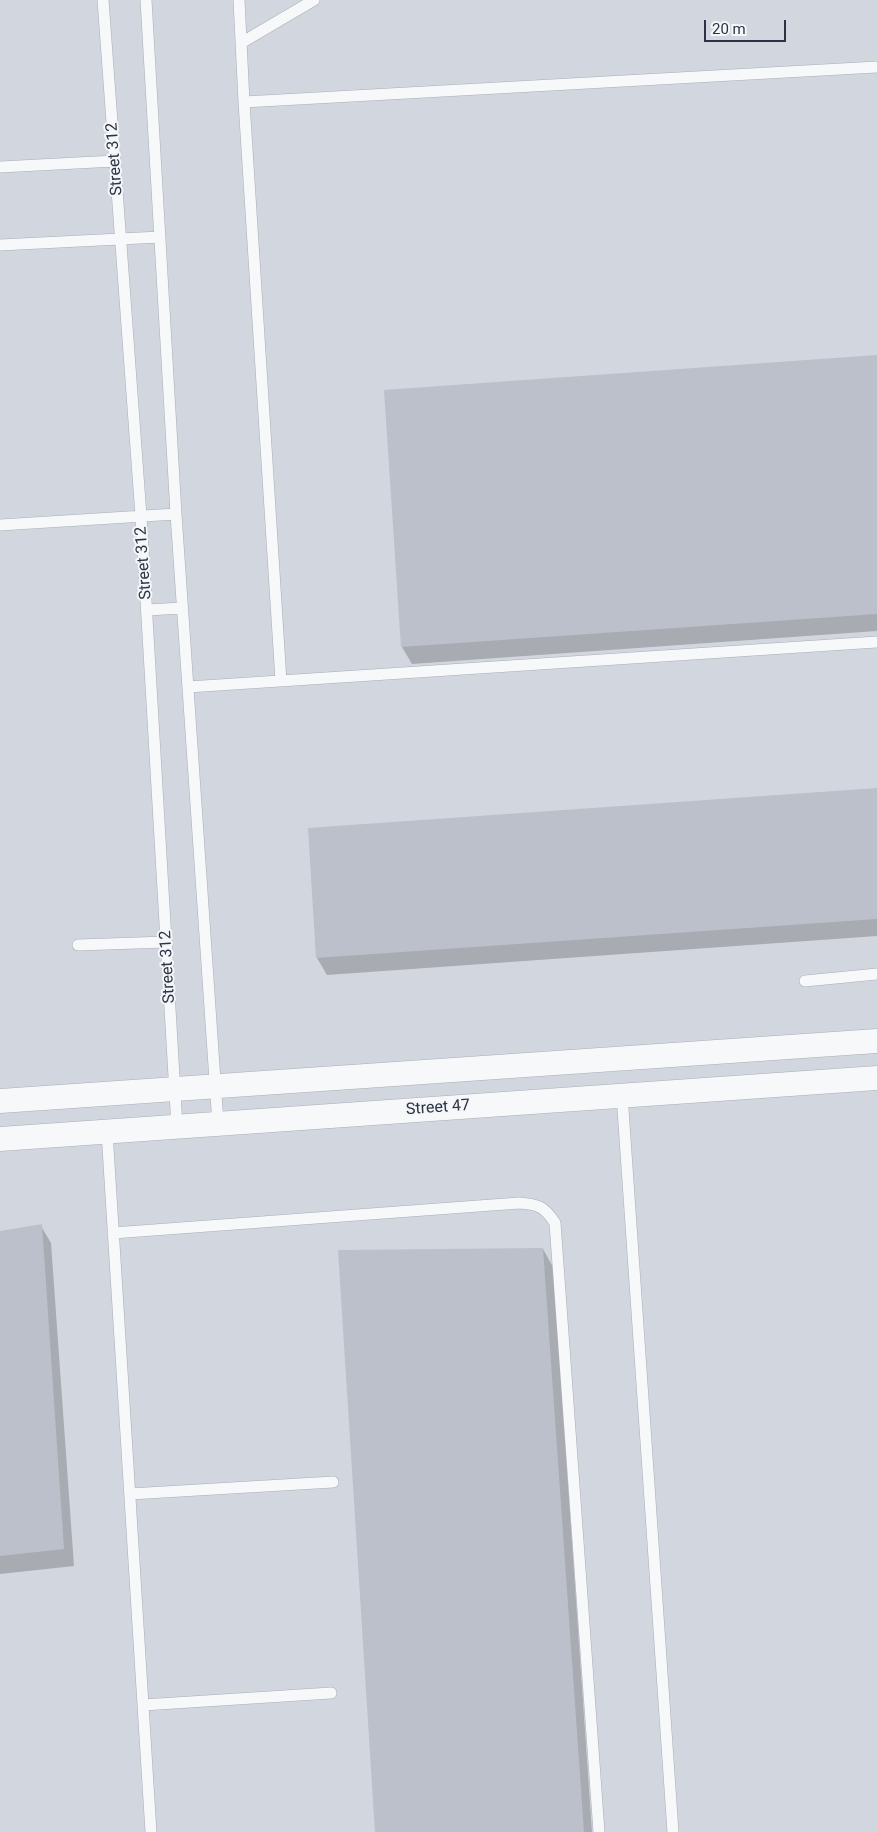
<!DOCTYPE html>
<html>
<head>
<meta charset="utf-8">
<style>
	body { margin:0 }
	#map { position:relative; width:877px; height:1832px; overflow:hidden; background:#e4e7ec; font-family:Roboto,sans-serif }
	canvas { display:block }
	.scale { position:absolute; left:704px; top:20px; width:82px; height:22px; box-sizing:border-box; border:2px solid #2b3445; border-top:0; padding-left:6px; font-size:15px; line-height:18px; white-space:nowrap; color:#2b3445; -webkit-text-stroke:4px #f4f6f9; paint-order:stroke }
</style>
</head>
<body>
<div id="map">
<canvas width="877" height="1832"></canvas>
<div class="scale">20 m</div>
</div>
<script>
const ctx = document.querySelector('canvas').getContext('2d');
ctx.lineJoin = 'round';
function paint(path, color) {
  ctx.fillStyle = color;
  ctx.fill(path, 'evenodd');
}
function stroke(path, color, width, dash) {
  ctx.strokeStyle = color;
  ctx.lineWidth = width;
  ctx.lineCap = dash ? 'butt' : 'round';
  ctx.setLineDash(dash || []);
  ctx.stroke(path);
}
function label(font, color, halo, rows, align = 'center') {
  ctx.font = font + ' Roboto,sans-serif';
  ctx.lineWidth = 4;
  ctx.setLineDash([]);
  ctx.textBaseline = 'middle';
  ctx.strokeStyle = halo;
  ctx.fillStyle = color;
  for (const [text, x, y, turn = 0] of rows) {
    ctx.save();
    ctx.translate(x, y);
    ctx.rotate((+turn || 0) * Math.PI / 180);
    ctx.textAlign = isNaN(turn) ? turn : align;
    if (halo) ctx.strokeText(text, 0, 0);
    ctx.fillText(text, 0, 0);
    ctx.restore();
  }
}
paint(new Path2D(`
	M0 0H877V1832H0Z`), '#d2d6de');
paint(new Path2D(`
	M877 356V631L412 664 402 647Z
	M877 789V936L327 975 317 958Z
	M41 1226 51 1243 74 1566 0 1574V1232Z
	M543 1249 553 1267 592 1832H377Z`), '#0003');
paint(new Path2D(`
	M877 355V614L401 647 384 390Z
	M877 788V919L316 958 308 828Z
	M42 1224 64 1549 0 1556V1231Z
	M543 1248 584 1832H375L338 1250Z`), '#bbc0ca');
const lane = new Path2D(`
	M103 0 141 516 177 1127
	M146 0 176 514 218 1124
	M239 0 244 102 281 681
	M241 43 314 0
	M244 102 877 67
	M0 167 115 161
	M0 245 160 237
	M0 525 176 514
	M147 610 182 608
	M188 687 877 642
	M78 945 166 942
	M805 981 877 974
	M622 1095 673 1832
	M107 1132 151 1832
	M113 1233 519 1203C538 1204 545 1207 555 1223L599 1832
	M130 1494 333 1482
	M143 1705 331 1693`);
const street = new Path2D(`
	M0 1101 877 1041
	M0 1139 877 1078`);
stroke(lane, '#a9aeb7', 12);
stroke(street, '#a9aeb7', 25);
stroke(lane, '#f7f8fa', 11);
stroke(street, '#f7f8fa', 24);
label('16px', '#2b3445', '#f4f6f9', [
	["Street 312",115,159,-94],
	["Street 312",144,563,-94],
	["Street 312",168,967,-93],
	["Street 47",438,1108,-4]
]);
</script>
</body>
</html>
